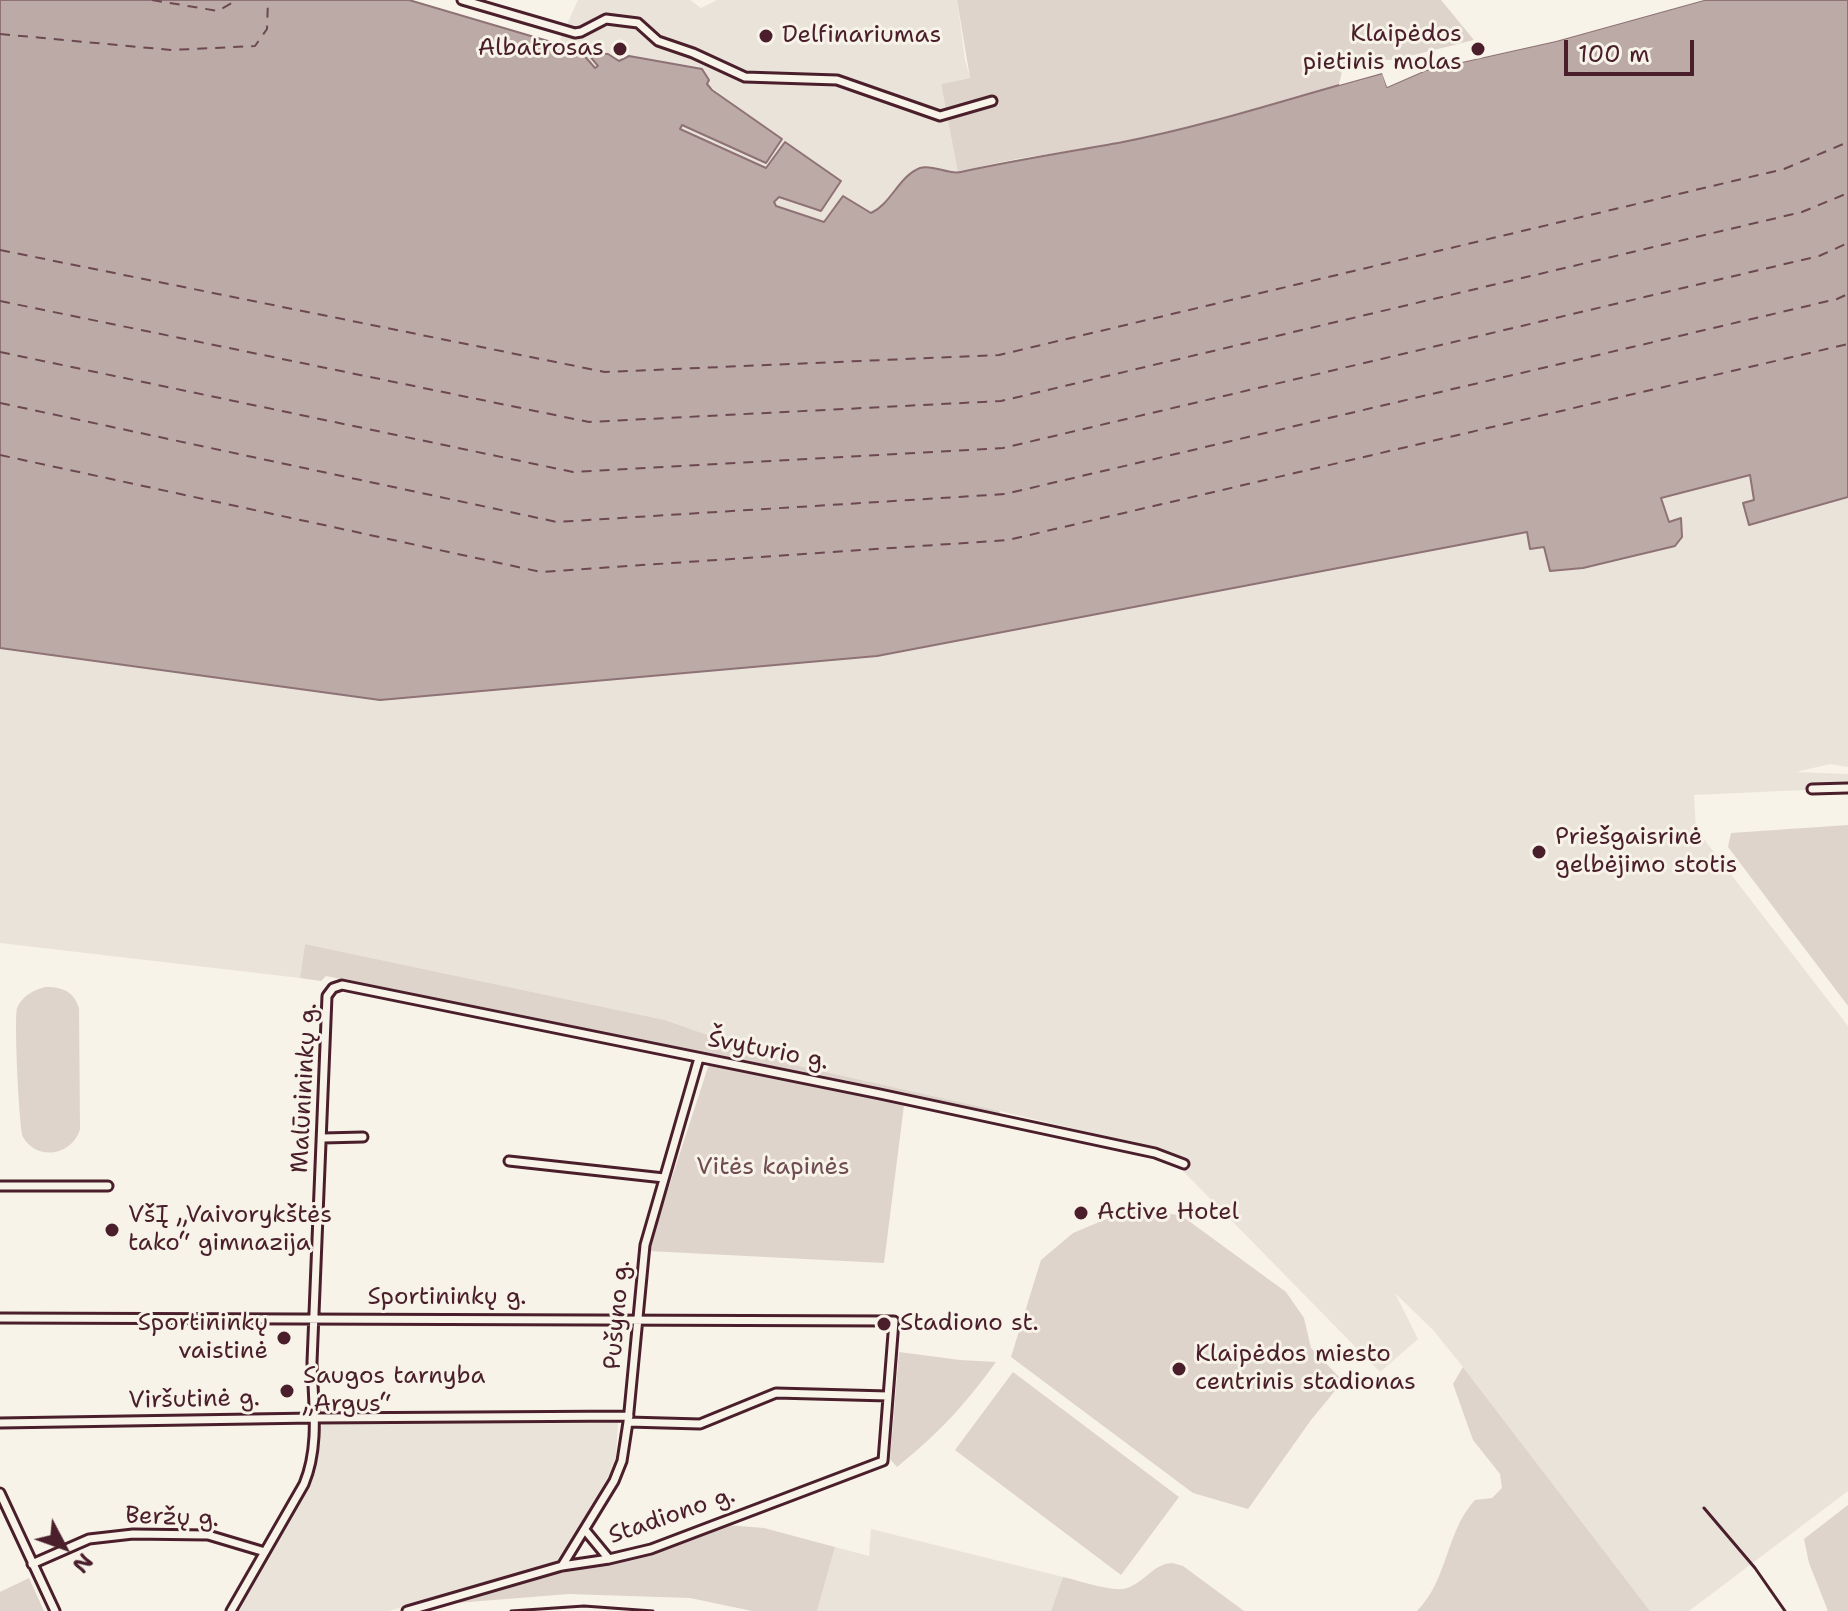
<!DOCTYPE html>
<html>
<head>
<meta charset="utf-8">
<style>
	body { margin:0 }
	#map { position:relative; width:1848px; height:1611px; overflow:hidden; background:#f7f3e8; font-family:"Shantell Sans",sans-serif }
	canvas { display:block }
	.north { position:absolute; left:24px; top:1507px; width:80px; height:80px; -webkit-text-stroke:6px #f7f3e8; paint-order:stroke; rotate:131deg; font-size:22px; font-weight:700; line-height:32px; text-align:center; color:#4a1f2b }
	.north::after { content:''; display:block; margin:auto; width:28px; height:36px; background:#4a1f2b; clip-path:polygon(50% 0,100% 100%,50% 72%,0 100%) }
	.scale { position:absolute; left:1564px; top:40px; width:130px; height:36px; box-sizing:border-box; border:4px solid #4a1f2b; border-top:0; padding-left:10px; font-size:24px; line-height:28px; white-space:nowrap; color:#4a1f2b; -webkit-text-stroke:6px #f7f3e8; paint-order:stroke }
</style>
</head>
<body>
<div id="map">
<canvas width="1848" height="1611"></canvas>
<div class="north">N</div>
<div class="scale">100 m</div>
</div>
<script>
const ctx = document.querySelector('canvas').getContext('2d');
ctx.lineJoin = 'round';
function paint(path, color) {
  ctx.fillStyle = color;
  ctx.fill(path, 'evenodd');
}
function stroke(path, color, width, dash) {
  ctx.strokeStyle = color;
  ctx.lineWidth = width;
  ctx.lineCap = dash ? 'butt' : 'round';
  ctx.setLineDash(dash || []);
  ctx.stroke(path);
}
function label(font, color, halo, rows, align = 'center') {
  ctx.font = font + ' "Shantell Sans",sans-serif';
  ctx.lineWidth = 6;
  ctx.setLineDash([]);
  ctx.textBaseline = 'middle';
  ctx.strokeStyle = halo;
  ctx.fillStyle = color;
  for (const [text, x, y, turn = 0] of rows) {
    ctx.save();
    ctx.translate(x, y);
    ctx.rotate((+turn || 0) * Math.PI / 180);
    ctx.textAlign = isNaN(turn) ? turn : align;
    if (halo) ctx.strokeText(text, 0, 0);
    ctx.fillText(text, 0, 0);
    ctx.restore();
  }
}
paint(new Path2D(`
	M578 0H690L701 8 717 0H957L965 60 970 78 941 84 958 173 934 168 910 174 880 209 871 213 843 196 824 222 776 206 774 202 778 197 821 211 786 142 766 168 679 129 681 125 781 139 707 84 625 60 589 56 598 66 596 68 585 55 558 44Z
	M1751 474 1754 500 1744 503 1749 524 1848 497V767L1830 764 1796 772 1848 774V788L1694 795 1696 829 1848 1026V1491L1689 1611H1650L1463 1367 1433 1330 1395 1293 1418 1339 1380 1372 1180 1168 1174 1153 1000 1111 790 1064 665 1020 305 944 300 978 0 943V648L380 700 877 656 1527 532 1544 546 1583 568 1619 561 1675 546 1680 518 1669 522 1660 498Z
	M618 1423 616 1457 608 1477 561 1557 550 1566 389 1611H238L312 1476 319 1430 323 1424Z
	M871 1529 1063 1577 1051 1611H817L835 1547 869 1556Z`), '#eae3da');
paint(new Path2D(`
	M957 0H1441L1474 40 1394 60 1364 59 1348 66 1342 71 1339 85C1268 105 1198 126 1126 141 1070 153 1012 156 958 173L941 84 970 78Z
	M1848 825V1006L1728 847 1731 833Z
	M305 944 665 1020 790 1064 1000 1111 999 1116 326 976 321 981 300 978Z
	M46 987C63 987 74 992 79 1008L80 1129C73 1155 37 1162 23 1137 19 1128 14 1018 17 1008 22 996 35 989 46 987Z
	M709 1064 904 1105 884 1263 648 1251Z
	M1135 1207 1182 1216 1286 1292 1304 1318 1311 1348 1343 1381 1311 1420 1248 1509 1193 1493 1011 1357 1041 1260 1073 1233Z
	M899 1352 960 1360 996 1362C964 1406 940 1432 897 1467L890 1459Z
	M1463 1367 1650 1611H1417C1448 1580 1446 1531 1475 1500L1492 1498 1502 1488 1500 1474 1473 1440 1453 1384Z
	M1013 1372 1179 1497 1121 1575 955 1450Z
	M1848 1505V1611H1828L1809 1563 1804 1539Z
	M726 1525 764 1528 835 1547 817 1611H752L690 1598 569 1594 456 1603 455 1600 545 1575 636 1558Z
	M1172 1563 1183 1566 1244 1611H1051L1063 1577C1078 1580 1113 1593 1127 1588 1145 1582 1153 1564 1172 1563Z
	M29 1578 44 1611H0V1592Z`), '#ded4cc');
const water = new Path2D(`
	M0 0H409L558 44 582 53 595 68 598 66 589 55 590 53 608 54 619 61 629 56 702 69 709 80 707 84 712 90 782 139 766 163 682 125 680 129 766 168 785 142 841 181 821 211 779 197 774 202 776 206 824 222 843 196 871 213C891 204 899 176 920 168 933 164 948 175 961 172 1015 160 1069 152 1123 142 1211 125 1296 96 1383 73L1387 87 1426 70 1556 41 1704 0H1848V497L1749 525 1743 503 1754 500 1750 475 1661 498 1669 522 1681 518 1682 537 1675 546 1583 568 1550 571 1544 547 1530 549 1527 532 877 656 380 700 0 648Z`);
paint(water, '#bcaaa7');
stroke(water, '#8e7275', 2);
paint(new Path2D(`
	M1689 0H1704L1556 41 1426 70 1387 87 1382 73 1339 85 1340 80 1382 69 1386 71 1389 82 1425 66 1555 37Z`), '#f7f3e8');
stroke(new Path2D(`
	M152 0 218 11 237 0
	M0 34 171 50 255 46 267 29 268 0
	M0 250 605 372 999 355 1784 169 1848 142
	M0 301 589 422 1001 401 1802 212 1848 193
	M0 352 573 472 1003 448 1819 256 1848 243
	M0 403 557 522 1005 494 1837 299 1848 294
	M0 455 541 572 1008 540 1848 344`), '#6c4950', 2, [10, 8]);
const street = new Path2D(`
	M462 0 575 33 581 32 606 19 638 23 658 41 693 53 745 77 837 80 940 116 992 101
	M1812 789 1848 788
	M323 1138 363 1137
	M509 1161 664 1178
	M0 1186H108
	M0 1318 894 1321 883 1461 651 1549 609 1559 562 1566 407 1611
	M628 1422 700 1424 776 1393 888 1396
	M0 1423 314 1418 629 1416
	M0 1493 55 1611
	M585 1530 609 1559
	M32 1564 89 1539 133 1534 208 1535 265 1552
	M562 1566 614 1481 622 1461 628 1422 645 1245 699 1058
	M231 1611 304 1484C320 1446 313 1402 312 1362L327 996 333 988 342 985 880 1094 1155 1153 1184 1164`);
stroke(street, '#4a1f2b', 13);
stroke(street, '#f7f3e8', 7);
stroke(new Path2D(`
	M1704 1508 1755 1568 1785 1611
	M511 1611 584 1606 653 1611`), '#4a1f2b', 3);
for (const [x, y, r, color] of [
	[766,36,8,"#4a1f2b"],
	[620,49,8,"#4a1f2b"],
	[1478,49,8,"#4a1f2b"],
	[1539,852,8,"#4a1f2b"],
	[1081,1213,8,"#4a1f2b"],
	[112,1230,8,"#4a1f2b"],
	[884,1324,8,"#4a1f2b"],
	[284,1338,8,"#4a1f2b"],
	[1179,1369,8,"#4a1f2b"],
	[287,1391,8,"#4a1f2b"]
]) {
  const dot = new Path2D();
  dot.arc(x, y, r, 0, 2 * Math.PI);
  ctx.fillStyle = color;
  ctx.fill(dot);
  stroke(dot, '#f7f3e8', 3);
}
label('24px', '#4a1f2b', '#f7f3e8', [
	["Klaipėdos",1462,35,"right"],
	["pietinis molas",1462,63,"right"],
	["Delfinariumas",782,36],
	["Albatrosas",604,49,"right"],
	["Priešgaisrinė",1555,838],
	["gelbėjimo stotis",1555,866],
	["Active Hotel",1097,1213],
	["VšĮ „Vaivorykštės",128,1216],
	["tako“ gimnazija",128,1244],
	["Sportininkų",268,1324,"right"],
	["vaistinė",268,1352,"right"],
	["Stadiono st.",900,1324],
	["Klaipėdos miesto",1195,1355],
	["centrinis stadionas",1195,1383],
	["Saugos tarnyba",303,1377],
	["„Argus“",303,1405]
], 'left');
label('24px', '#4a1f2b', '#f7f3e8', [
	["Švyturio g.",768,1051,11],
	["Malūnininkų g.",305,1088,-87],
	["Sportininkų g.",447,1298],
	["Pušyno g.",618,1315,-85],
	["Viršutinė g.",194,1400,-1],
	["Stadiono g.",672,1516,-19],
	["Beržų g.",172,1518,2]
]);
label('24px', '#6f4c53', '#f7f3e8', [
	["Vitės kapinės",773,1168]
]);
</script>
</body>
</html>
